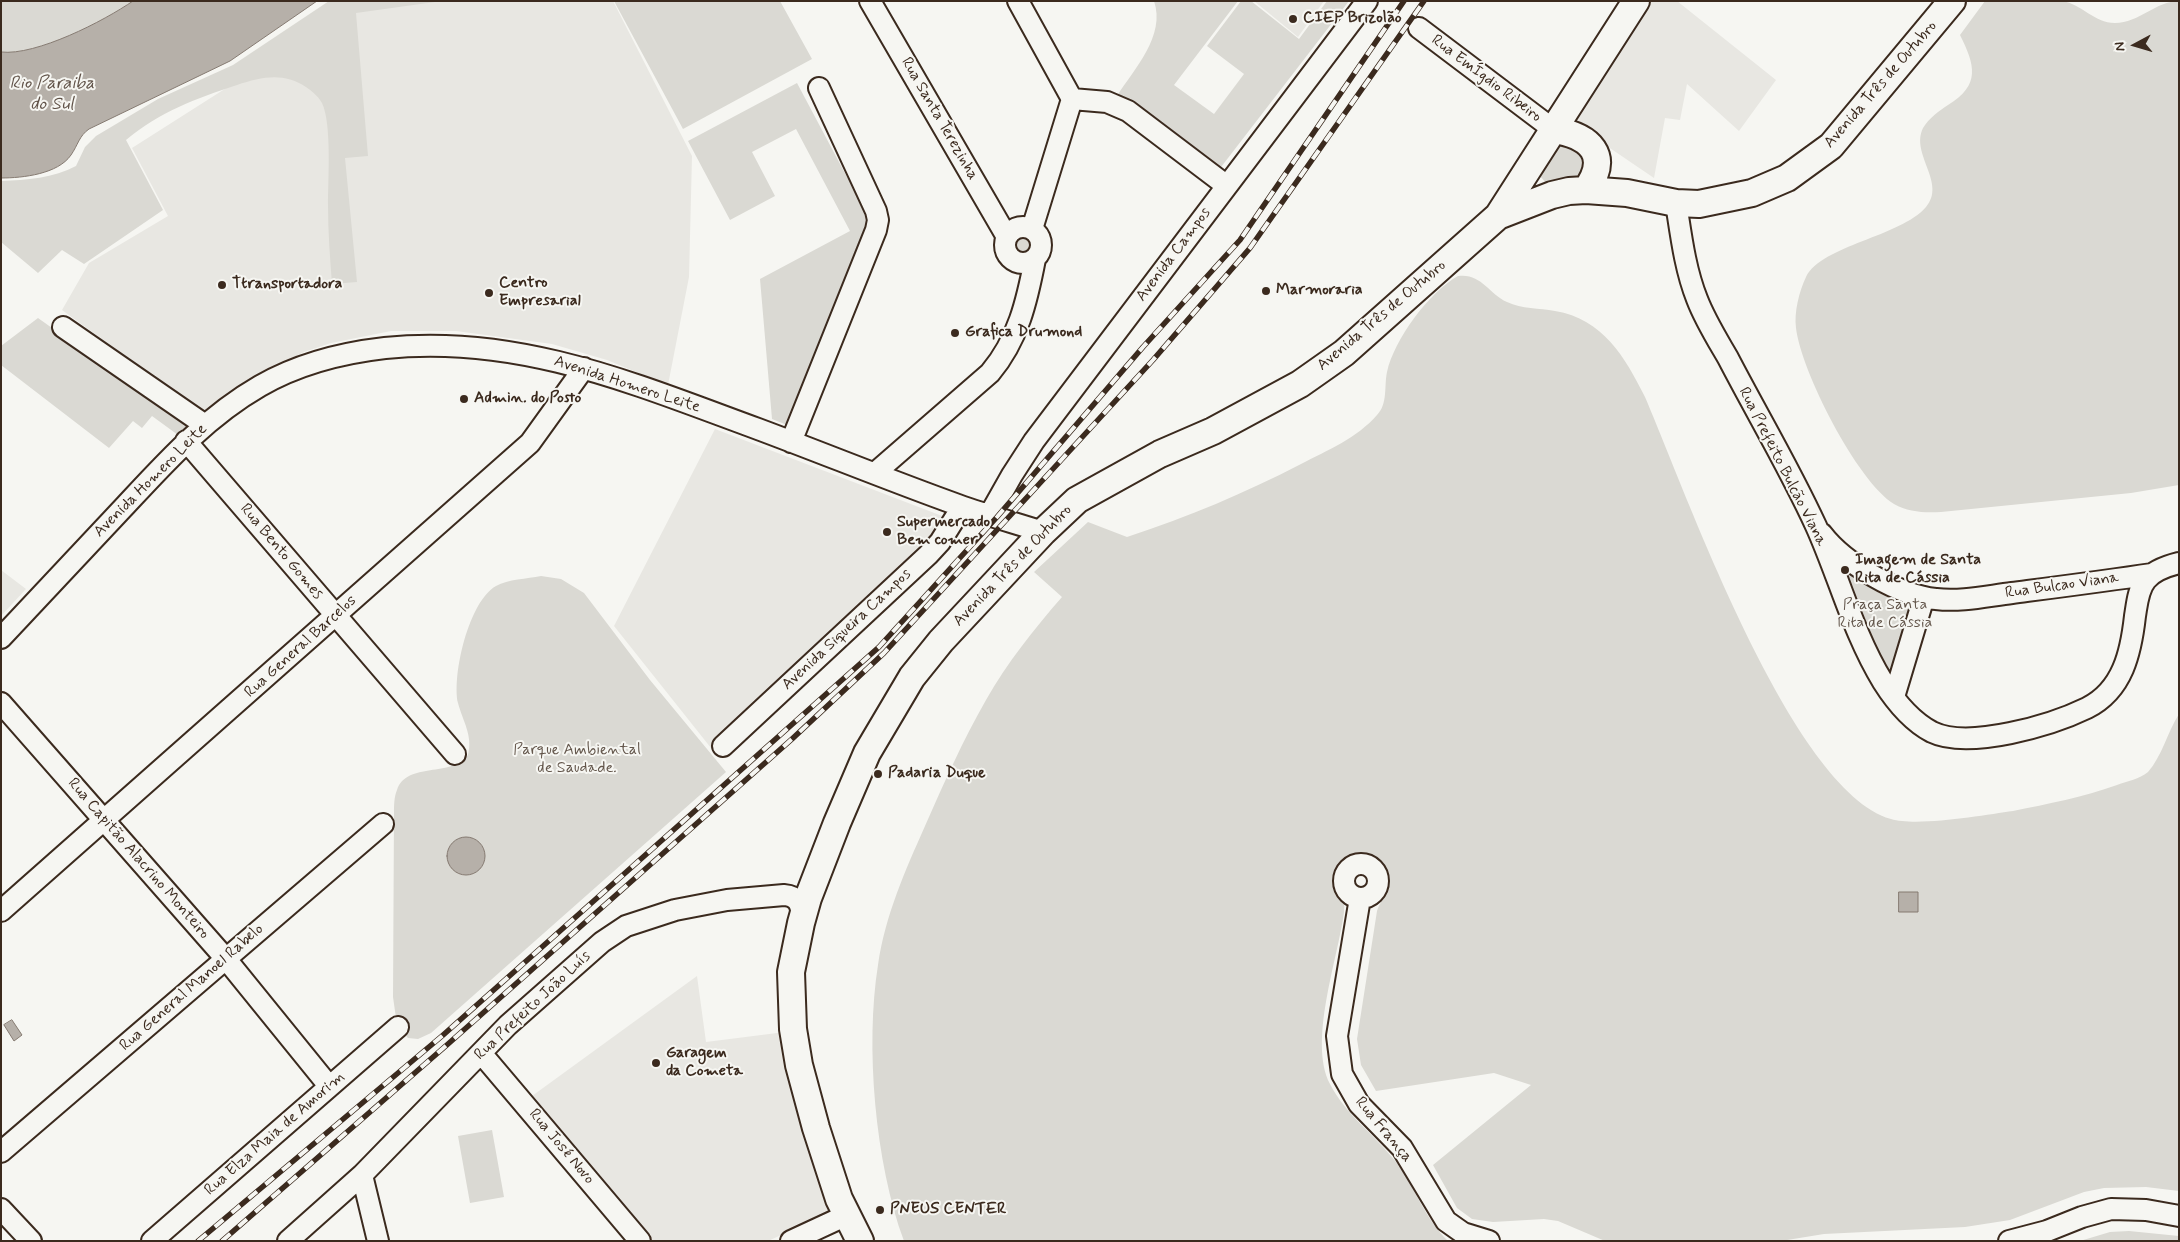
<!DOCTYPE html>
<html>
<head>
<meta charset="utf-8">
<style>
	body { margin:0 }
	#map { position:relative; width:2180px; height:1242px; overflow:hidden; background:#f6f6f2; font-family:Mynerve,sans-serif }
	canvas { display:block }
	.frame { position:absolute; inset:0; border:2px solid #3b2a1e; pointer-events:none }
	.north { position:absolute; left:2110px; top:20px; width:50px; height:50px; -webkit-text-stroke:4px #f6f6f2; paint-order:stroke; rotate:264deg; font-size:14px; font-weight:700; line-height:20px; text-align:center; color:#3b2a1e }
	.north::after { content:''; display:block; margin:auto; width:18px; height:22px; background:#3b2a1e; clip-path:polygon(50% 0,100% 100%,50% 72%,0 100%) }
</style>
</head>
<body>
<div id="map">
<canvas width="2180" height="1242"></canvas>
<div class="frame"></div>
<div class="north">N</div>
</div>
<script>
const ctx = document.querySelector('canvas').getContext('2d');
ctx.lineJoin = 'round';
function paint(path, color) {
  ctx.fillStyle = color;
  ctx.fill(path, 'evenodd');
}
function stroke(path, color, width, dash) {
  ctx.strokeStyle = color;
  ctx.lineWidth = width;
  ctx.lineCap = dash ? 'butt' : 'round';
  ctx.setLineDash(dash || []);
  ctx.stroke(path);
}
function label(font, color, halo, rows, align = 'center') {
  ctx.font = font + ' Mynerve,sans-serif';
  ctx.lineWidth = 4;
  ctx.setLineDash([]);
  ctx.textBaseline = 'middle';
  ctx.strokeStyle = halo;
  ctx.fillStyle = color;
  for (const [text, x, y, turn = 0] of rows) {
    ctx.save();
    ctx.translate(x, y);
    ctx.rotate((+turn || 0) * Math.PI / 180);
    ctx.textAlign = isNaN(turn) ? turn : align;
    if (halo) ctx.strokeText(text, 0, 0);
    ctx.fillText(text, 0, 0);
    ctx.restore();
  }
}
paint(new Path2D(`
	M363 1H613L692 156 689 277 668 385 607 360 552 344 456 331H391L331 343 304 352 243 383 203 413 62 310 89 263 168 216 132 148Z
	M1254 1H1324L1298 37Z
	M1651 1H1677L1776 80 1739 131 1687 84 1680 120 1665 118 1654 178 1573 123Z
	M715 429 950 519 711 748 614 626Z
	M1 570 26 589 1 616Z
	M697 976 706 1042 785 1032 791 1088 798 1118 834 1211 768 1241H648L532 1096Z`), '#e8e7e2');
paint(new Path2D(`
	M1 1H133C104 21 36 56 1 52Z
	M329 1H442L356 13 368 156 345 158 357 282 332 284C330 258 328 232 328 205 328 180 332 124 322 103 318 96 312 91 306 87 283 72 262 77 237 85 197 98 159 112 126 140L163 210 84 264 62 250 38 273 1 242V181C26 180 54 178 76 166L85 147 96 136 158 99 233 65Z
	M614 1H780L812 59 683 129Z
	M1154 1H1238L1174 85 1214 114 1244 74 1207 46 1241 1H1251L1299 39 1327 1H1349L1218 171 1117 96C1134 69 1166 36 1154 1Z
	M1985 1C2010 1 2038 0 2062 1 2082 4 2094 23 2115 23 2139 23 2156 1 2179 1V485L2131 493 1941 512C1924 513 1908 512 1894 504 1857 481 1801 371 1796 328 1794 312 1799 292 1806 277 1822 245 1900 237 1926 207 1947 183 1910 154 1923 128 1929 118 1939 111 1948 105 1981 85 1975 65 1960 35Z
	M797 83 873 226 792 427 772 419 760 279 850 231 796 129 752 152 775 196 730 220 688 141Z
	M1578 141 1589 179 1548 185 1539 175 1551 142Z
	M1008 245a15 15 0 1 1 30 0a15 15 0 1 1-30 0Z
	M1458 276C1481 273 1488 293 1507 302 1522 309 1539 308 1555 311 1603 319 1625 357 1645 397 1686 492 1791 790 1891 819 1917 827 1985 815 2013 811 2048 804 2083 797 2117 785 2128 781 2139 779 2148 772 2162 756 2167 733 2179 714V1191L2146 1187 2104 1188 2084 1192 2010 1220 1965 1227 1824 1234 1781 1241H1605L1558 1221 1544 1219 1493 1222 1472 1219 1457 1208 1433 1165 1531 1085 1494 1073 1376 1091 1361 1065 1357 1039 1377 911C1379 904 1384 899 1385 893 1389 867 1371 847 1345 860L1338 872C1337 886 1346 898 1344 912 1338 959 1308 1041 1330 1084 1345 1114 1375 1135 1396 1162 1415 1187 1425 1219 1448 1241H904C875 1163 865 1046 878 965 885 916 905 871 925 826 944 783 963 740 986 700 1007 663 1034 629 1062 597L1034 572 1088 522 1127 537C1188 517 1245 493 1301 464 1328 450 1357 438 1377 415 1388 404 1384 386 1387 372 1394 340 1429 292 1458 276Z
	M38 318 188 425 178 435 152 416 142 428 133 421 109 448 1 365V346Z
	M1830 555 1914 602 1894 681 1888 674Z
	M541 576 561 579 584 593 650 680 726 772 431 1033 418 1039 408 1038 397 1025 393 997 394 813C394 806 394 797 397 790 407 761 452 778 468 755 473 735 463 722 458 703 452 674 469 601 496 586 508 579 527 579 541 576Z
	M492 1130 504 1197 470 1203 458 1136Z
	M2129 1231 2179 1236V1241H2080L2110 1232Z`), '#dad9d3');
const water = new Path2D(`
	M133 1H317L230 61 89 129C79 136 78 145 71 155 58 174 23 178 1 178V52C36 56 104 21 133 1Z
	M447 856a19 19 0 1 1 38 0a19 19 0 1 1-38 0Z
	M1899 892H1918V912H1899Z
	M12 1020 22 1035 14 1041 4 1025Z`);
paint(water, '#b6b0a9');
stroke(water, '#857a71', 1);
const minor = new Path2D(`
	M870 1 1007 237
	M1018 1 1072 99
	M1419 28 1554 130
	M1072 99 1107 102 1128 111 1227 186
	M1676 203C1681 235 1685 269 1697 299 1705 320 1717 339 1728 358 1757 414 1790 469 1816 526 1839 577 1853 633 1883 682 1895 701 1911 721 1932 732 1969 750 2052 725 2087 708 2123 690 2131 652 2135 616 2137 604 2138 589 2146 580 2153 571 2167 566 2179 563
	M1005 245a18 18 0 1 1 36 0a18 18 0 1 1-36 0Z
	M1032 229 1072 99
	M63 327 205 425
	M186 441 455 754
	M791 442 876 230 878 220 876 211 819 88
	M875 473 990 373C1018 340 1027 301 1035 259
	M990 514 1012 475 1034 441 1367 1
	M1822 534C1844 563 1900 596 1936 599 1961 602 1987 596 2012 593 2058 587 2105 581 2152 574
	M1 638C42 594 83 551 123 508 165 463 206 417 260 386 298 364 341 353 385 348 519 334 635 384 758 429 825 454 891 481 958 505 986 515 1015 523 1043 532
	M1894 697 1924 597
	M1 703 226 959 329 1086
	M723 746 928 555 940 542 962 507
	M1344 881a17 17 0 1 1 34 0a17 17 0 1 1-34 0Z
	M1360 898 1337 1036 1342 1074 1359 1104 1402 1148 1446 1221 1463 1233 1489 1241
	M1 911 530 443 584 368
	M481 1053 640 1241
	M1 1152 383 824
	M362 1175 378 1241
	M1 1209 31 1241
	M152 1241 398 1027
	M288 1241 362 1175 508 1025 602 942 626 926 675 910 727 900 784 895C798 896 801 904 802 917
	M791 1241 847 1215
	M2009 1241 2047 1231 2082 1217 2111 1209 2146 1210 2179 1216`);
const major = new Path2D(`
	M1554 130C1590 136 1611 155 1586 190
	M1498 216 1636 1
	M860 1241 839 1199 816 1128 799 1065 793 1029 791 972 801 923 808 898 837 823 867 753 912 677 941 641 1043 532 1077 500 1160 454 1213 431 1300 384 1344 353 1498 216 1552 195 1569 191 1586 190 1627 193 1676 203 1699 204 1752 193 1787 178 1831 146 1952 1`);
stroke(minor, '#3b2a1e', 24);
stroke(major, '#3b2a1e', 30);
stroke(minor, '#f6f6f2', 20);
stroke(major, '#f6f6f2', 26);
const rail = new Path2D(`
	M198 1241 442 1036 879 647 997 517 1143 347 1240 240 1404 1
	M222 1241 448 1044 792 739 884 653 1153 360 1250 248 1424 1`);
stroke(rail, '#3b2a1e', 5.5);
stroke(rail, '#f6f6f2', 4, [11]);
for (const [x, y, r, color] of [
	[1293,19,5,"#3b2a1e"],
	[222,285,5,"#3b2a1e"],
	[1266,291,5,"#3b2a1e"],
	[489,293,5,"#3b2a1e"],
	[955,333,5,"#3b2a1e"],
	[464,399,5,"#3b2a1e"],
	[887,532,5,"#3b2a1e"],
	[1845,570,5,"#3b2a1e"],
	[878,774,5,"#3b2a1e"],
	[656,1063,5,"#3b2a1e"],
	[880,1210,5,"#3b2a1e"]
]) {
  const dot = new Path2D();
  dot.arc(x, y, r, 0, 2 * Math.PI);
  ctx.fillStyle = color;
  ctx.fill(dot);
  stroke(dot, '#f6f6f2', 2);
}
label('bold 16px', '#3b2a1e', '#f6f6f2', [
	["CIEP Brizolão",1303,19],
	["Centro",499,284],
	["Empresarial",499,302],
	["Ttransportadora",232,285],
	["Marmoraria",1276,291],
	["Grafica Drumond",965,333],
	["Admin. do Posto",474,399],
	["Supermercado",897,523],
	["Bem comer",897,541],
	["Imagem de Santa",1855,561],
	["Rita de Cássia",1855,579],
	["Padaria Duque",888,774],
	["Garagem",666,1054],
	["da Cometa",666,1072],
	["PNEUS CENTER",890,1210]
], 'left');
label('16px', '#3b2a1e', '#f6f6f2', [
	["Rua EmÍgdio Ribeiro",1486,79,37],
	["Avenida Três de Outubro",1881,85,-49],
	["Rua Santa Terezinha",939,119,60],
	["Avenida Campos",1174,255,-53],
	["Avenida Três de Outubro",1382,316,-40],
	["Avenida Homero Leite",627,385,18],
	["Rua Prefeito Bulcão Viana",1782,467,63],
	["Avenida Homero Leite",151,481,-45],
	["Rua Bento Gomes",281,552,50],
	["Avenida Três de Outubro",1013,566,-46],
	["Rua Bulcao Viana",2062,586,-8],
	["Avenida Siqueira Campos",847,630,-43],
	["Rua General Barcelos",301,647,-42],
	["Rua Capitão Alacrino Monteiro",138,859,49],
	["Rua General Manoel Rabelo",192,988,-41],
	["Rua Prefeito João Luís",533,1006,-43],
	["Rua França",1383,1130,50],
	["Rua Elza Maia de Amorim",275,1134,-41],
	["Rua José Novo",561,1147,50]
]);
label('16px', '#63564b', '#f6f6f2', [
	["Praça Santa",1885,606],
	["Rita de Cássia",1885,624],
	["Parque Ambiental",577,751],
	["de Saudade.",577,769]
]);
label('italic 18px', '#605248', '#f6f6f2', [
	["Rio Paraiba",52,84],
	["do Sul",52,105]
]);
</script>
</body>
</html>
